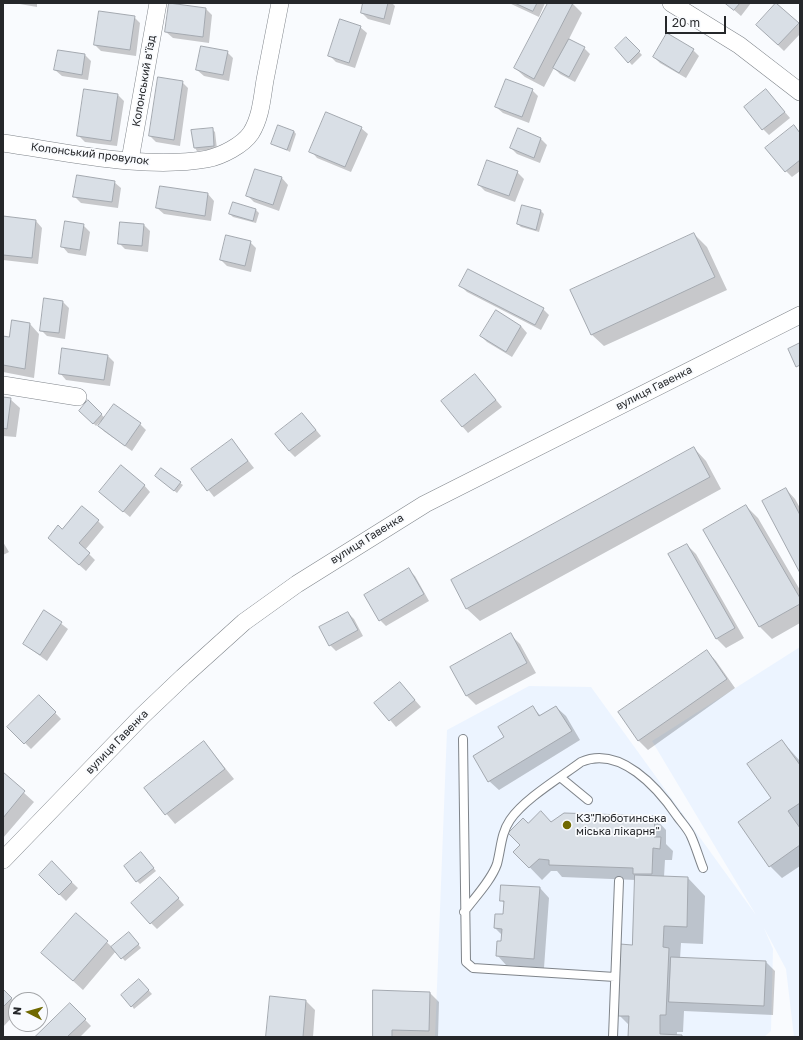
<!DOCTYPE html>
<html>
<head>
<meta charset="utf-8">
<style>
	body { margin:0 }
	#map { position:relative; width:803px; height:1040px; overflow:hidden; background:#f9fbfe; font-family:"Golos Text",sans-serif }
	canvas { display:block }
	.frame { position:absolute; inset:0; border:4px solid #25272a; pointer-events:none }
	.north { position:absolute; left:8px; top:992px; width:40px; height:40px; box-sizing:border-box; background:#f9fbfe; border:1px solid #a4a6a9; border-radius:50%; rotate:276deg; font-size:11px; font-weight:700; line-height:16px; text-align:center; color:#25272a }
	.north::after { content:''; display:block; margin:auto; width:14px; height:18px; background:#706900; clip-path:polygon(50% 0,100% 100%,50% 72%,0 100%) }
	.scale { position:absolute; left:665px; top:16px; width:61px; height:18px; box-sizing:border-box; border:2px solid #25272a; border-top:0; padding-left:5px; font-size:12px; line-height:14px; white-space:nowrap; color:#25272a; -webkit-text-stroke:3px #f9fbfe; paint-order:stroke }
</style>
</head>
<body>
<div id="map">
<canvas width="803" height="1040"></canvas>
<div class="frame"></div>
<div class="north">N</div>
<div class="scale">20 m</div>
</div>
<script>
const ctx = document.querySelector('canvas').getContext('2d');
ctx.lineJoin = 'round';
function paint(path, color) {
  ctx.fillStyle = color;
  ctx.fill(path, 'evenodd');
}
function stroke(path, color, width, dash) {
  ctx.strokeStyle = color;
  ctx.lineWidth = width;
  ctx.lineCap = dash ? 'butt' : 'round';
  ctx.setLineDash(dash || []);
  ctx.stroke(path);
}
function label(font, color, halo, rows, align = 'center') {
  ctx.font = font + ' "Golos Text",sans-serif';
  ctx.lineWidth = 3.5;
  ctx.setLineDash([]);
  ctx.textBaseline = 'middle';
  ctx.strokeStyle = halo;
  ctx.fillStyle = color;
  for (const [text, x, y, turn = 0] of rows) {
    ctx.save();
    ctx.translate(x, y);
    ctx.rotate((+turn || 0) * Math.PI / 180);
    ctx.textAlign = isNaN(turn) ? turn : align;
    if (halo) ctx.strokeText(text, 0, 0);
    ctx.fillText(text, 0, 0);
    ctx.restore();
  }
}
paint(new Path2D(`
	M800 647V1037H794L786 969 764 928 773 949 771 1031 764 1037H435L447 730 529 686 591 687 756 915 652 741Z`), '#ecf4ff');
paint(new Path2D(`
	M14 3H37V7Z
	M364 3H392L395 6 390 25 368 19 362 13Z
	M509 3H545L539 17Z
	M549 3H572L582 13 569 39 584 48 590 54 575 82 560 74 554 68 544 87 525 77 515 68Z
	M726 3H751L741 16Z
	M777 4 800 25V34L784 51 757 25Z
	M206 9 212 15 209 43 173 38 166 32Z
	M134 17 140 23 136 56 101 51 95 45Z
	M360 27 367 33 355 68 336 62 330 56Z
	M626 38 642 55 632 65 616 48Z
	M693 50 699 56 686 78 660 63 654 57Z
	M227 52 233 58 229 81 204 76 197 70Z
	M85 55 91 61 88 80 62 76 55 70Z
	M182 82 188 88 180 146 156 142 150 136Z
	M532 90 538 96 529 123 503 113 496 107Z
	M766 90 790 118 769 135 763 129Z
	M118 95 124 101 117 146 85 142 78 135Z
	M794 126 800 133V171L792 177 786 171Z
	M361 128 368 134 351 172 317 158 311 151Z
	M212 129 215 132 217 149 197 151 195 148Z
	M518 130 541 139 547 145 540 163 517 154 511 148Z
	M294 131 296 134 290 152 272 143Z
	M517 172 524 179 515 202 485 191 479 185Z
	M282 178 288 185 279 211 254 202 248 196Z
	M114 182 121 188 118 208 81 203 74 196Z
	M161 187 208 194 214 201 211 221 164 214 157 208Z
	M233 204 256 210 259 213 256 223 233 217 230 214Z
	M523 206 541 211 544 214 539 232 521 227 518 224Z
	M3 217 36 221 42 228 38 264 3 260Z
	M83 225 90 232 86 256 68 253 62 246Z
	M144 225 150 231 148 252 125 249 119 243Z
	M694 234 707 247 727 290 604 346 591 334Z
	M250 242 256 248 251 272 227 266 221 260Z
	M460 285 543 309 549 315 541 330 467 292Z
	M63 302 69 308 65 339 47 336 41 330Z
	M13 321 30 324 39 334 34 378 3 372V337L10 338Z
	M521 326 527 333 512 357 487 342 481 336Z
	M107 355 114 362 110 386 66 380 60 373Z
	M475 375 502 407 468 433 462 426Z
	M3 398 10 399 20 408 16 437 3 436Z
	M88 402 105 418 140 424 146 430 132 451 105 432 99 426 101 421 96 426 80 410Z
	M308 420 321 436 295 457 289 451Z
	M232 440 254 468 214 497 192 469Z
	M694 448 706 461 721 489 480 621 467 609 452 580Z
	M156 476 180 483 183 485 177 493Z
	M144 485 150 492 130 517 100 492Z
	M786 489 795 499 800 508V571Z
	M746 506 758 518 800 590V623L772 639 760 627 704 530Z
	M98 521 104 527 85 550 95 560 86 571 49 538 63 530Z
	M3 542 9 552 3 555Z
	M687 545 696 554 744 638 726 648 717 639 670 555Z
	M409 570 415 576 429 601 386 626 380 620Z
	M45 611 68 629 47 661 24 644Z
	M348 613 354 619 363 636 336 651 330 645Z
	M511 635 520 644 536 673 476 705 467 696 451 667Z
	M707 651 716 661 735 688 648 750 638 740Z
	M400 683 421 707 396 727 376 703Z
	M39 696 61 719 31 749 9 727Z
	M532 707 541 716 556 707 566 716 580 740 499 790 489 781Z
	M782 741 800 761V866L782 878 770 866 772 799Z
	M204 742 234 779 175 824 145 788Z
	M3 774 34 802 3 838Z
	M654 817 666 830V844L673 851 672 860H665L664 877 688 878 705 896 703 944 681 943 680 959 766 962 775 971 773 1015 684 1011 683 1032H677V1036L683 1037H629L630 1026 619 1015 633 946 636 880 562 877 557 871H551L542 880 515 852 522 846 528 825Z
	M144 857 156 871 140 884 137 881Z
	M52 863 78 888 66 901 40 875Z
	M166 884 184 905 157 929 151 923Z
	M540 888 549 898 544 968 506 965 497 955 502 943V935L495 928 504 915 505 904 501 900Z
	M76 914 112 947 132 936 141 948 125 961 116 951 83 990 52 962Z
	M142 983 152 994 134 1009 132 1006Z
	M3 991 16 1003V1013L3 1027Z
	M430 993 439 1002 438 1037H374Z
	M271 997 306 1001 315 1010 313 1037H267Z
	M70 1004 91 1026 80 1037H37Z`), '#0003');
const building = new Path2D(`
	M169 3 206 8 203 37 165 32Z
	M363 3H388L384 19 361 13Z
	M515 3H537L533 11Z
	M548 3H573L534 79 514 68Z
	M725 3H740L734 10Z
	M776 3 799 23 778 45 756 25Z
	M99 11 135 16 130 50 94 45Z
	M340 19 361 26 349 63 328 56Z
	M667 33 694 49 679 73 653 57Z
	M626 37 640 51 628 63 615 48Z
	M569 39 585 47 569 77 553 68Z
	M201 46 228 51 223 75 196 70Z
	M58 50 85 54 82 75 54 70Z
	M158 77 183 81 174 140 149 136Z
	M506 79 533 89 522 117 495 107Z
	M84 89 118 94 111 141 77 136Z
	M766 89 785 112 762 130 744 107Z
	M326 112 362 127 345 167 309 152Z
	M278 125 294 131 287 150 271 144Z
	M794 125 800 133V160L785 172 765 148Z
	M213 128 214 146 194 148 191 130Z
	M518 128 541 138 534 158 510 148Z
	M487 160 518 171 509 196 478 185Z
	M255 169 282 177 273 205 246 196Z
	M77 175 115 181 112 202 73 197Z
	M160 186 208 193 205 216 156 208Z
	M233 202 256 209 253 221 229 214Z
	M522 205 541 210 536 230 517 224Z
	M3 216 36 220 32 258 3 255Z
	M65 221 84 224 80 250 61 247Z
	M120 222 144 224 142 246 118 244Z
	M694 233 715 277 591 335 570 290Z
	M226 235 251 241 245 266 220 260Z
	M468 269 544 308 535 325 459 286Z
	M44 298 63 301 59 333 40 331Z
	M496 310 521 326 506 352 480 336Z
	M12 320 30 323 25 369 3 365V336L9 337Z
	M800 343V365L796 367 788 349Z
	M62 348 108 355 104 380 59 374Z
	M475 374 496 400 462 427 441 401Z
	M3 397 11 398 7 429 3 428Z
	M88 400 102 414 93 424 79 411Z
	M114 404 141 423 125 446 98 426Z
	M302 413 316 430 289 451 275 434Z
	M232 439 248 461 207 491 191 469Z
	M694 447 710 477 466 609 451 580Z
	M121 465 145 485 123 512 99 492Z
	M161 468 181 482 174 491 155 476Z
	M786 488 800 515V573L762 501Z
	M746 505 800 598V604L759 627 703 530Z
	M82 506 99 520 79 543 90 553 79 565 48 538 58 525 62 529Z
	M687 544 735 628 716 639 668 554Z
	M409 568 424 594 379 621 364 595Z
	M44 610 62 622 40 655 23 644Z
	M348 612 358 630 329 646 319 627Z
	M511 633 527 663 466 696 450 667Z
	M707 650 727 679 638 741 618 712Z
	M400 682 415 700 389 721 374 703Z
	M39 695 56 712 24 744 7 727Z
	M533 706 539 716 556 706 572 731 488 782 473 756 504 737 498 727Z
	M782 740 800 765V803L788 811 800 828V845L769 867 738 822 771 798 747 764Z
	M204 741 225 769 165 815 144 788Z
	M3 772 25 791 3 818Z
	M541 811 551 822 564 813 655 816 654 837H661L660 849 653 848 652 874H633V868L549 865V860L539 859 529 868 513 852 520 845 508 833 523 818 528 823Z
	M141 852 154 868 136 882 124 866Z
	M52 861 72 882 59 895 39 875Z
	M635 875 688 877 687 927 664 926 663 947 669 948 666 1015H660V1034L682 1035V1037H628L629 1016H618L620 944 632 945Z
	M160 877 179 898 150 924 131 903Z
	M501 885 540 887 534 959 496 956 497 941H501L502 929 494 928 495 914H503L504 901H500Z
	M76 913 108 941 73 981 41 953Z
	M129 932 139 944 121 959 111 947Z
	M671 957 766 961 764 1006 669 1002Z
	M139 979 149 990 131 1007 121 995Z
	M3 989 12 998 3 1007Z
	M373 990 430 992 429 1031 392 1030V1037H373Z
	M270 996 306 1000 303 1037H266Z
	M70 1003 86 1019 67 1037H35Z`);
paint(building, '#d9dfe6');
stroke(building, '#a4a9b0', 1);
const lane = new Path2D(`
	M463 739 466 962 473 968 615 977
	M560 777 588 800
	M464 912C475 897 491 881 497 864 501 849 501 833 510 820 524 799 561 777 581 762 620 745 658 788 677 816 682 823 688 829 691 836 696 847 699 858 703 868
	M613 1037 619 881`);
const street = new Path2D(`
	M671 3 739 45 800 92
	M3 143C66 152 145 170 207 159 222 156 243 145 251 133 261 117 262 98 265 80 270 55 275 29 280 3
	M130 160 158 3
	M3 385 78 397
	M3 860 142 716 183 677 244 622 297 584 425 504 800 315`);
stroke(lane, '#7f848a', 10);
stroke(street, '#7f848a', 18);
stroke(lane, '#fff', 8);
stroke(street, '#fff', 17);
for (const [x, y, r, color] of [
	[567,825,5,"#706900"]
]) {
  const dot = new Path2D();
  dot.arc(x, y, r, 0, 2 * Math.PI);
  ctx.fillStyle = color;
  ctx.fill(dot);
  stroke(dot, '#f9fbfe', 1.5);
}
label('11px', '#25272a', '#f9fbfe', [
	["Колонський в'їзд",144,81,-80],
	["Колонський провулок",90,154,7],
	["вулиця Гавенка",654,388,-27],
	["вулиця Гавенка",367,539,-32],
	["вулиця Гавенка",117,742,-46]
]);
label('11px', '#25272a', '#f9fbfe', [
	["КЗ\"Люботинська",576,819],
	["мiська лiкарня\"",576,832]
], 'left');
</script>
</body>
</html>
